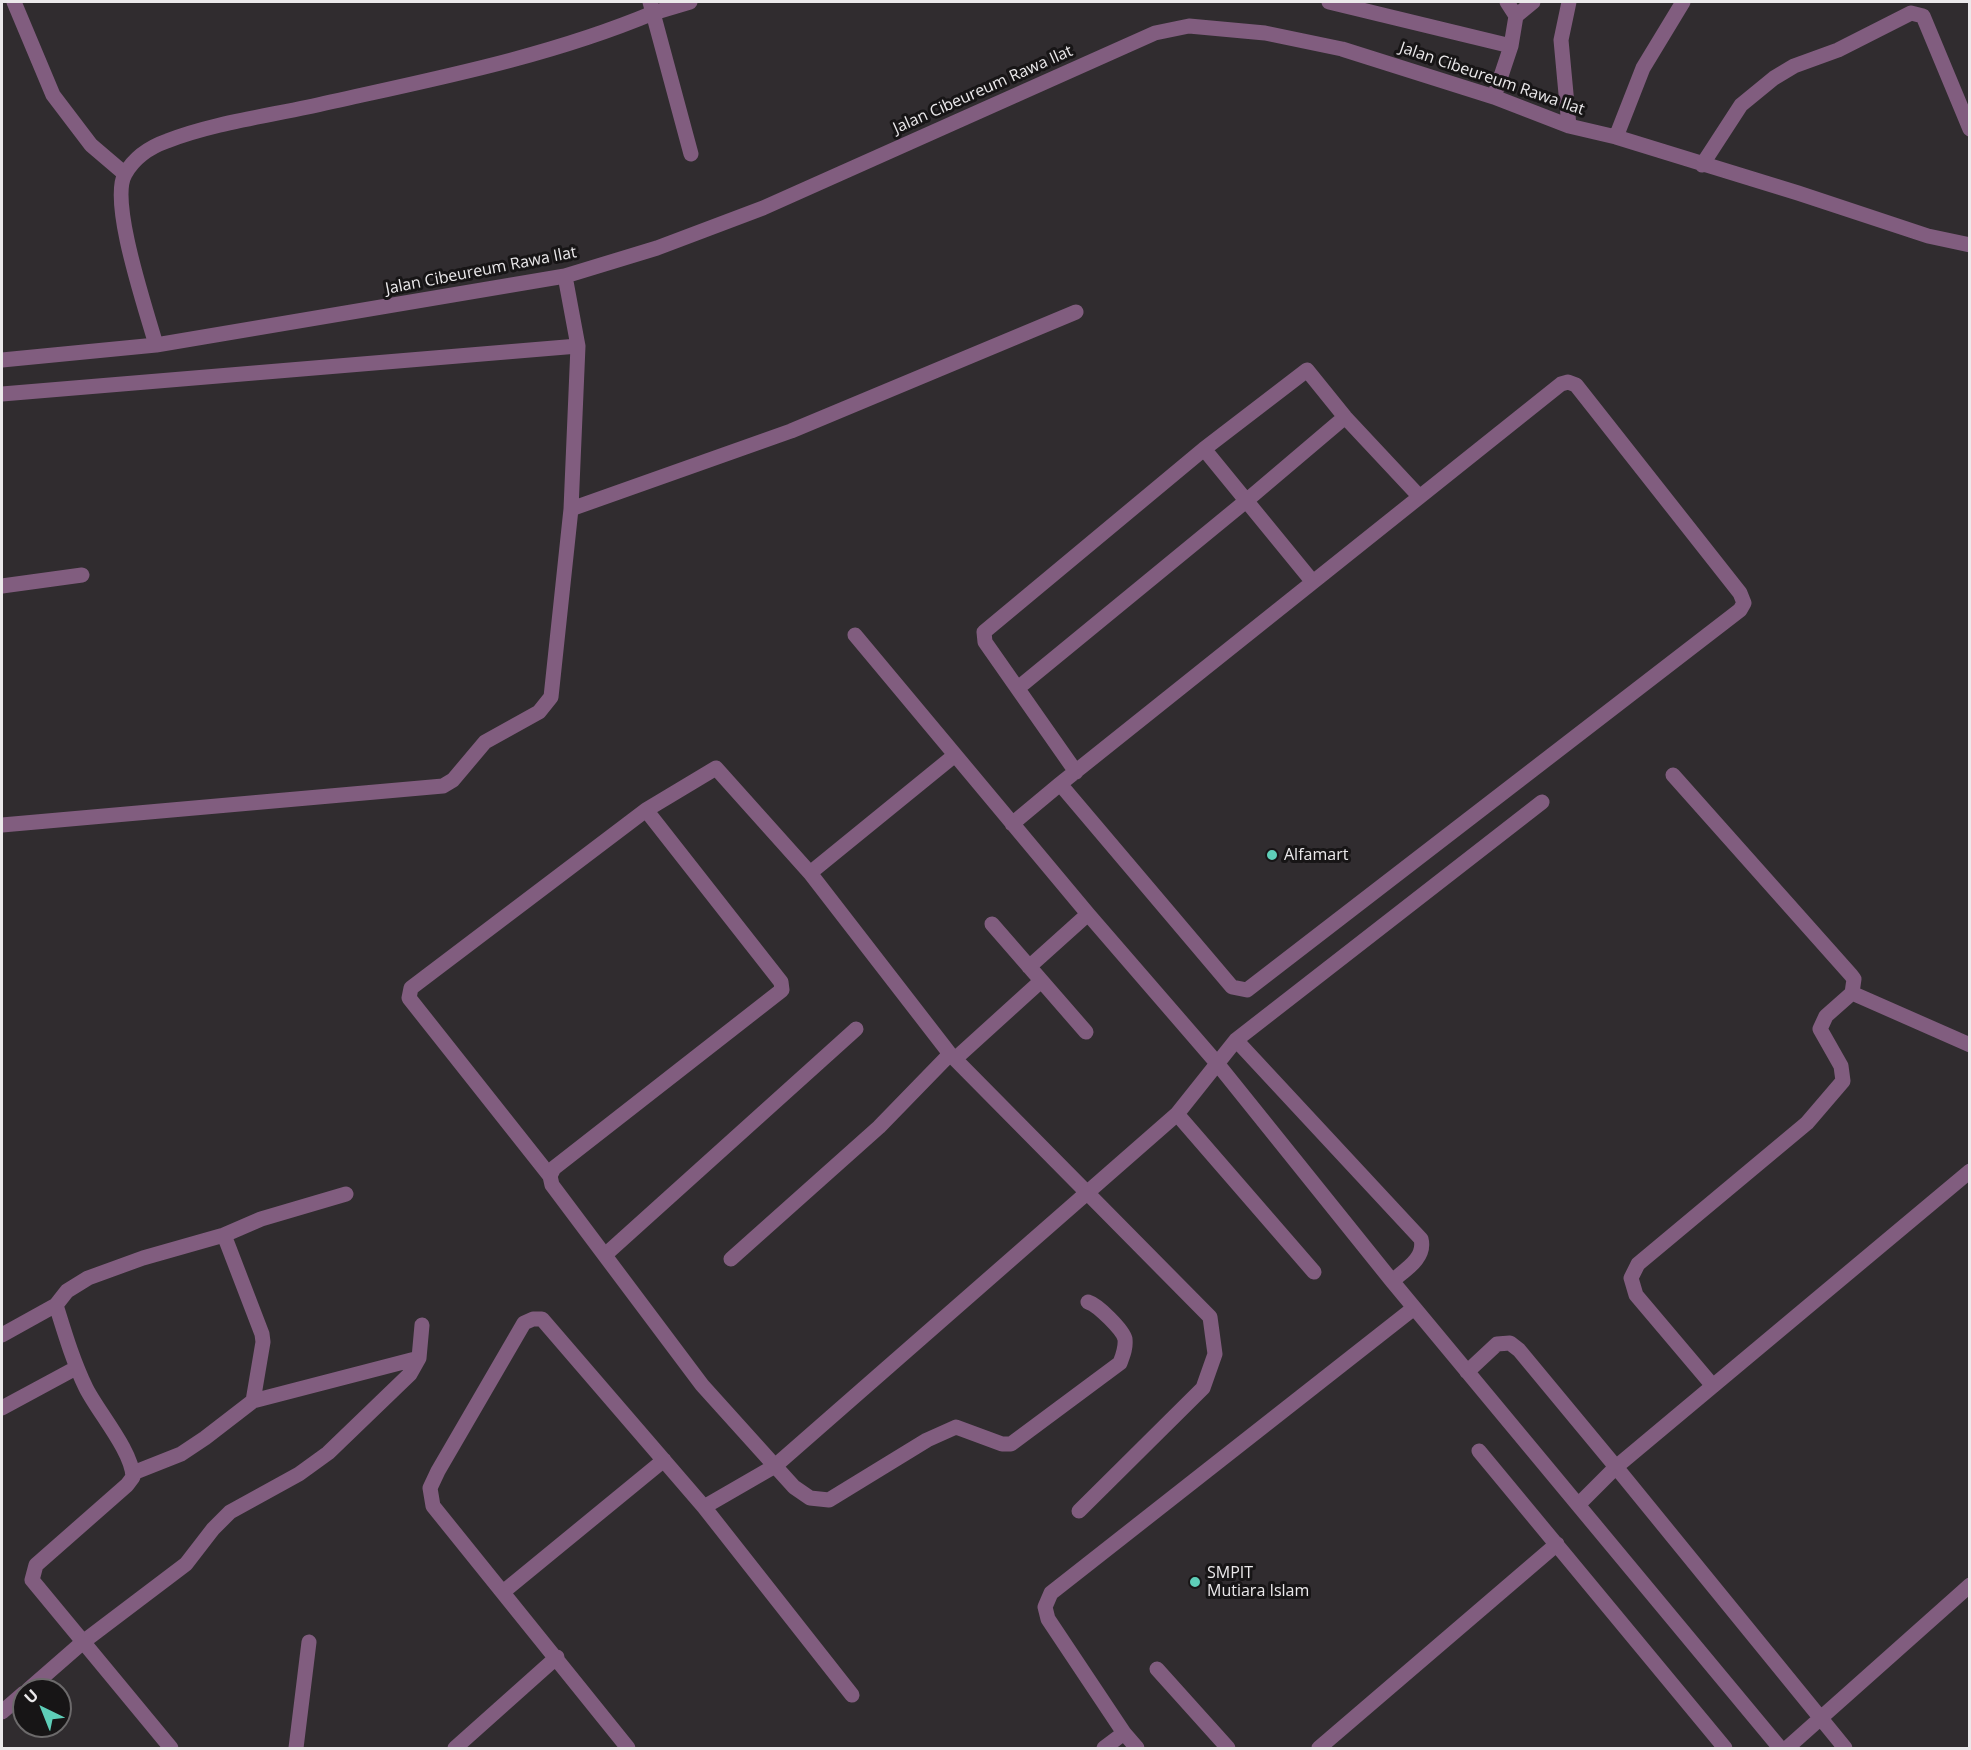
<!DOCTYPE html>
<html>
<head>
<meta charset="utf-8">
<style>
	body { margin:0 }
	#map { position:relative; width:1971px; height:1750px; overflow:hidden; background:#302c2f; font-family:"Open Sans",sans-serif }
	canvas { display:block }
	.frame { position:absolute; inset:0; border:3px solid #ebe9eb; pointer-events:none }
	.north { position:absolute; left:12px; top:1678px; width:60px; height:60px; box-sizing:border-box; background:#171516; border:2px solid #6c6a6b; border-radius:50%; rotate:317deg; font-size:16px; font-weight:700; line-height:24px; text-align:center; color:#ebe9eb }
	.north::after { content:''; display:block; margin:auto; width:21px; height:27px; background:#5eceb8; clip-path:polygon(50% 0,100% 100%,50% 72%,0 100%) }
</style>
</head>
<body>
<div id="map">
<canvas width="1971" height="1750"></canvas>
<div class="frame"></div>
<div class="north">U</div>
</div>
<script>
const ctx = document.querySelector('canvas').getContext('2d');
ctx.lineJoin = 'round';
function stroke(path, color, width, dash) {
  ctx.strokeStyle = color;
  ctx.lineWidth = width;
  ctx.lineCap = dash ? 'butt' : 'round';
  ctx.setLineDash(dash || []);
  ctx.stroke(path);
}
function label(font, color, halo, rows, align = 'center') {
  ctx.font = font + ' "Open Sans",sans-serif';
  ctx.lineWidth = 6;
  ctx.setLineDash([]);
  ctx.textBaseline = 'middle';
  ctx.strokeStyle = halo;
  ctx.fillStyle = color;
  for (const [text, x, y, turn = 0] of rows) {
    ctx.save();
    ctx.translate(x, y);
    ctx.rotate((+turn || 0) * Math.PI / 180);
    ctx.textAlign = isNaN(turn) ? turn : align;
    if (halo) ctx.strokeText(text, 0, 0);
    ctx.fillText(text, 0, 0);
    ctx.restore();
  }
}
stroke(new Path2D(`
	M14 2 53 95 91 145 125 174
	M690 2 653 13 691 154
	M1329 2 1511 46 1516 16 1533 2
	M1507 2 1516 16
	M1494 97 1511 46
	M1569 126 1561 40 1569 2
	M1616 137 1643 68 1683 2
	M1702 165 1741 105 1774 78 1794 66 1838 50 1911 13 1923 16 1970 129
	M156 345C147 312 109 202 125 174 134 158 150 147 167 141 211 124 261 117 308 107 423 81 543 59 653 13L650 2
	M2 360 156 345 565 276 657 248 763 208 1155 33 1189 26 1265 33 1342 49 1494 97 1569 126 1616 137 1798 193 1928 236 1970 245
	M2 394 578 346
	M1204 449 1312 581
	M571 509 791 431 1076 312
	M2 586 82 575
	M855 635 1088 914 1216 1062 1392 1281 1780 1748
	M1018 688 1246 501 1345 417
	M1076 772 985 642 984 632 1204 449 1307 370 1345 417 1418 495
	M1673 775 1851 975 1854 979 1852 993
	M646 810 781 982 782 990 554 1168 550 1176 552 1185 702 1385 775 1466 1177 1114 1236 1040 1542 802
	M1012 824 1060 784 1561 384 1568 382 1576 385 1740 593 1744 603 1740 610 1247 990 1232 987 1060 784
	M2 825 443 786 453 780 485 742 539 712 551 697 571 509 578 346 565 276
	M810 873 955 755
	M992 924 1086 1032
	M1029 967 1088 914
	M1236 1040 1421 1239C1426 1258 1405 1270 1392 1281
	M955 1059 1041 981
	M1177 1114 1314 1272
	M550 1176 409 998 411 988 646 810 716 768 810 873 950 1054 1210 1317 1215 1354 1203 1388 1079 1511
	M224 1235 262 1334 263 1342 253 1401
	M605 1255 856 1029
	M731 1259 879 1127 950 1054
	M56 1305C65 1334 73 1361 86 1388 98 1412 132 1451 133 1477L127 1485 36 1565 32 1580 171 1748
	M2 1335 56 1305 67 1291 88 1278 143 1258 224 1235 261 1219 346 1194
	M1467 1372 1497 1344 1510 1343 1519 1350 1616 1467 1970 1171
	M1713 1386 1636 1295 1631 1278 1638 1264 1807 1123 1843 1081 1841 1066 1820 1029 1826 1016 1852 993 1970 1045
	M2 1408 76 1368
	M1479 1451 1725 1748
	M133 1473 181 1454 205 1438 253 1401 419 1358
	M1578 1505 1616 1467 1845 1748
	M704 1507 775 1466 794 1487 810 1498 829 1500 927 1440 956 1427 1002 1444H1011L1120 1363C1123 1355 1126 1348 1125 1339 1123 1330 1098 1305 1088 1302
	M503 1592 664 1460
	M1157 1669 1228 1748
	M28 1690 83 1642 186 1564 213 1529 230 1512 299 1474 328 1453 410 1374 419 1358 422 1325
	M2 1712 24 1693
	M1124 1733 1137 1748
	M296 1748 309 1642
	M455 1748 557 1657
	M628 1748 433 1506 430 1488 438 1471 524 1323 533 1319H542L704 1507 852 1695
	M1104 1748 1124 1733 1048 1619 1045 1607 1051 1593 1414 1308
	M1319 1748 1557 1544
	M1787 1748 1970 1585`), '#815d7f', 15);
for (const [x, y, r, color] of [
	[1272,855,6,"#5eceb8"],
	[1195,1582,6,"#5eceb8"]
]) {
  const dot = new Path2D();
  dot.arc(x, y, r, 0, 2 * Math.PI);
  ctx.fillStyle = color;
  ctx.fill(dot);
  stroke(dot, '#171516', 2);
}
label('16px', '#ebe9eb', '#171516', [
	["Jalan Cibeureum Rawa Ilat",1492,79,19],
	["Jalan Cibeureum Rawa Ilat",983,90,-24],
	["Jalan Cibeureum Rawa Ilat",481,271,-11]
]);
label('16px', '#ebe9eb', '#171516', [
	["Alfamart",1284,855],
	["SMPIT",1207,1573],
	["Mutiara Islam",1207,1591]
], 'left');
</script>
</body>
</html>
